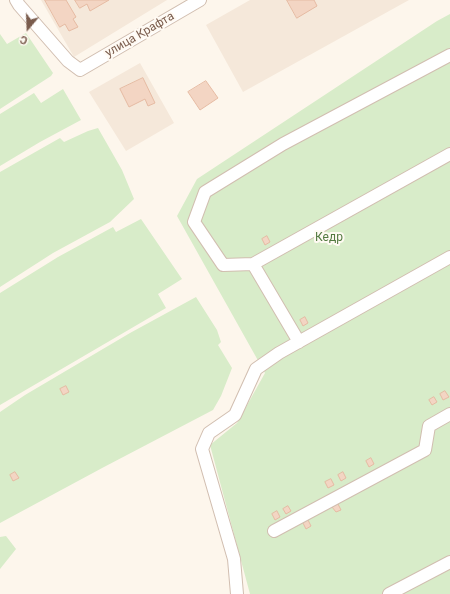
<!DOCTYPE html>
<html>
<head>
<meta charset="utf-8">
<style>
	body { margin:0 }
	#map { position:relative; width:450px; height:594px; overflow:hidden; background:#fdf6ec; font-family:Roboto,sans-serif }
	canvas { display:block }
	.north { position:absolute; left:8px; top:8px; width:40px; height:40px; -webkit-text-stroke:3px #fffaf3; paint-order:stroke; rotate:199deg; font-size:11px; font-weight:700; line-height:16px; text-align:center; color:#7a5c4d }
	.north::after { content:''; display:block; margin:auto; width:14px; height:18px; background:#7a5c4d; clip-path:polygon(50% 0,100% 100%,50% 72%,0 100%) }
</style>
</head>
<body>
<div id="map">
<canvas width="450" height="594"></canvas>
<div class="north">С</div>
</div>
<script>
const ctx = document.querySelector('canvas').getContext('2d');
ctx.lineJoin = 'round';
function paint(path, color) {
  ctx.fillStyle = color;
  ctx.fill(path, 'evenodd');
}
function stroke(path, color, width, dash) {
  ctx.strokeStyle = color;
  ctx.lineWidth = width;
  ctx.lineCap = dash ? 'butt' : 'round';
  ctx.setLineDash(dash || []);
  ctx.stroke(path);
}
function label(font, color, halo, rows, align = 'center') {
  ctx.font = font + ' Roboto,sans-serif';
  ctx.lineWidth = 4;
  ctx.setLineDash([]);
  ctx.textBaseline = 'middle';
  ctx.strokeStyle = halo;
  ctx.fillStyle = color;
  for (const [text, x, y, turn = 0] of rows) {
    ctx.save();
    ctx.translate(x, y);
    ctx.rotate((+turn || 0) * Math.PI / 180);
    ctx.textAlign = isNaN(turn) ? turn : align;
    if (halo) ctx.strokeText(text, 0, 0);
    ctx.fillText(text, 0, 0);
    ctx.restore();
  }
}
paint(new Path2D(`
	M41 0H167L74 57Z
	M250 0H409L243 92 206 25Z
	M140 63 174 123 126 151 89 92Z`), '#f5e8da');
paint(new Path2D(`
	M450 14V594H250L210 445 237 423 265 373 177 216 197 179 437 21Z
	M26 33 53 73 51 76 0 109V34L7 44Z
	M63 89 81 120 40 142 0 166V114L34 93 41 103Z
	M98 128 122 170 134 199 110 222 53 253 0 287V172L60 138 64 142 88 131Z
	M141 219 182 279 158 294 166 308 0 405V293L58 257 113 227 116 232Z
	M196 297 217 330 221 342 218 345 232 368 221 396 213 410 104 467 0 523V412L25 395 130 333Z
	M6 536 16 549 0 569V537Z`), '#d8ecc9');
const building = new Path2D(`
	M45 0H66L76 17 73 19 78 27 69 31 65 24 60 27Z
	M75 0H109L90 11 87 4 80 8Z
	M287 0H314L317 6 297 18Z
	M143 78 155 103 148 106 145 99 129 107 120 89Z
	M206 81 218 98 200 110 188 92Z
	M267 236 270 242 265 245 262 239Z
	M305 317 308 323 303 326 300 320Z
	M66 386 69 392 63 395 60 389Z
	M445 391 449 397 443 400 440 394Z
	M434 397 437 402 432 405 429 400Z
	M371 458 374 464 369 467 366 461Z
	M15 472 19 478 13 481 10 475Z
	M343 472 346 478 341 481 338 475Z
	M331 479 334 485 328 488 325 482Z
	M338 504 341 510 336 512 332 507Z
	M288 506 291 511 286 514 283 509Z
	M277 511 280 517 275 520 272 514Z
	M308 520 311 526 306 529 303 523Z`);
paint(building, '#f3d5c3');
stroke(building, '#e6bba3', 1);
const minor = new Path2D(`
	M16 0 19 5 68 61 80 70 200 0
	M253 264 450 154
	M299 342 253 264 223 265 194 222 205 192 283 144 450 55
	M274 531 425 450 429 426 450 414
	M237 594 234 559 202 449 209 433 235 415 256 369 279 353 450 257
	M389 594 450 562`);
stroke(minor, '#d1beb0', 14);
stroke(minor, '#fff', 12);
label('12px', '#7a5c4d', '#fffaf3', [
	["улица Крафта",140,35,-30]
]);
label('12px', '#537a41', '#fffaf3', [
	["Кедр",329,238]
]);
</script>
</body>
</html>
